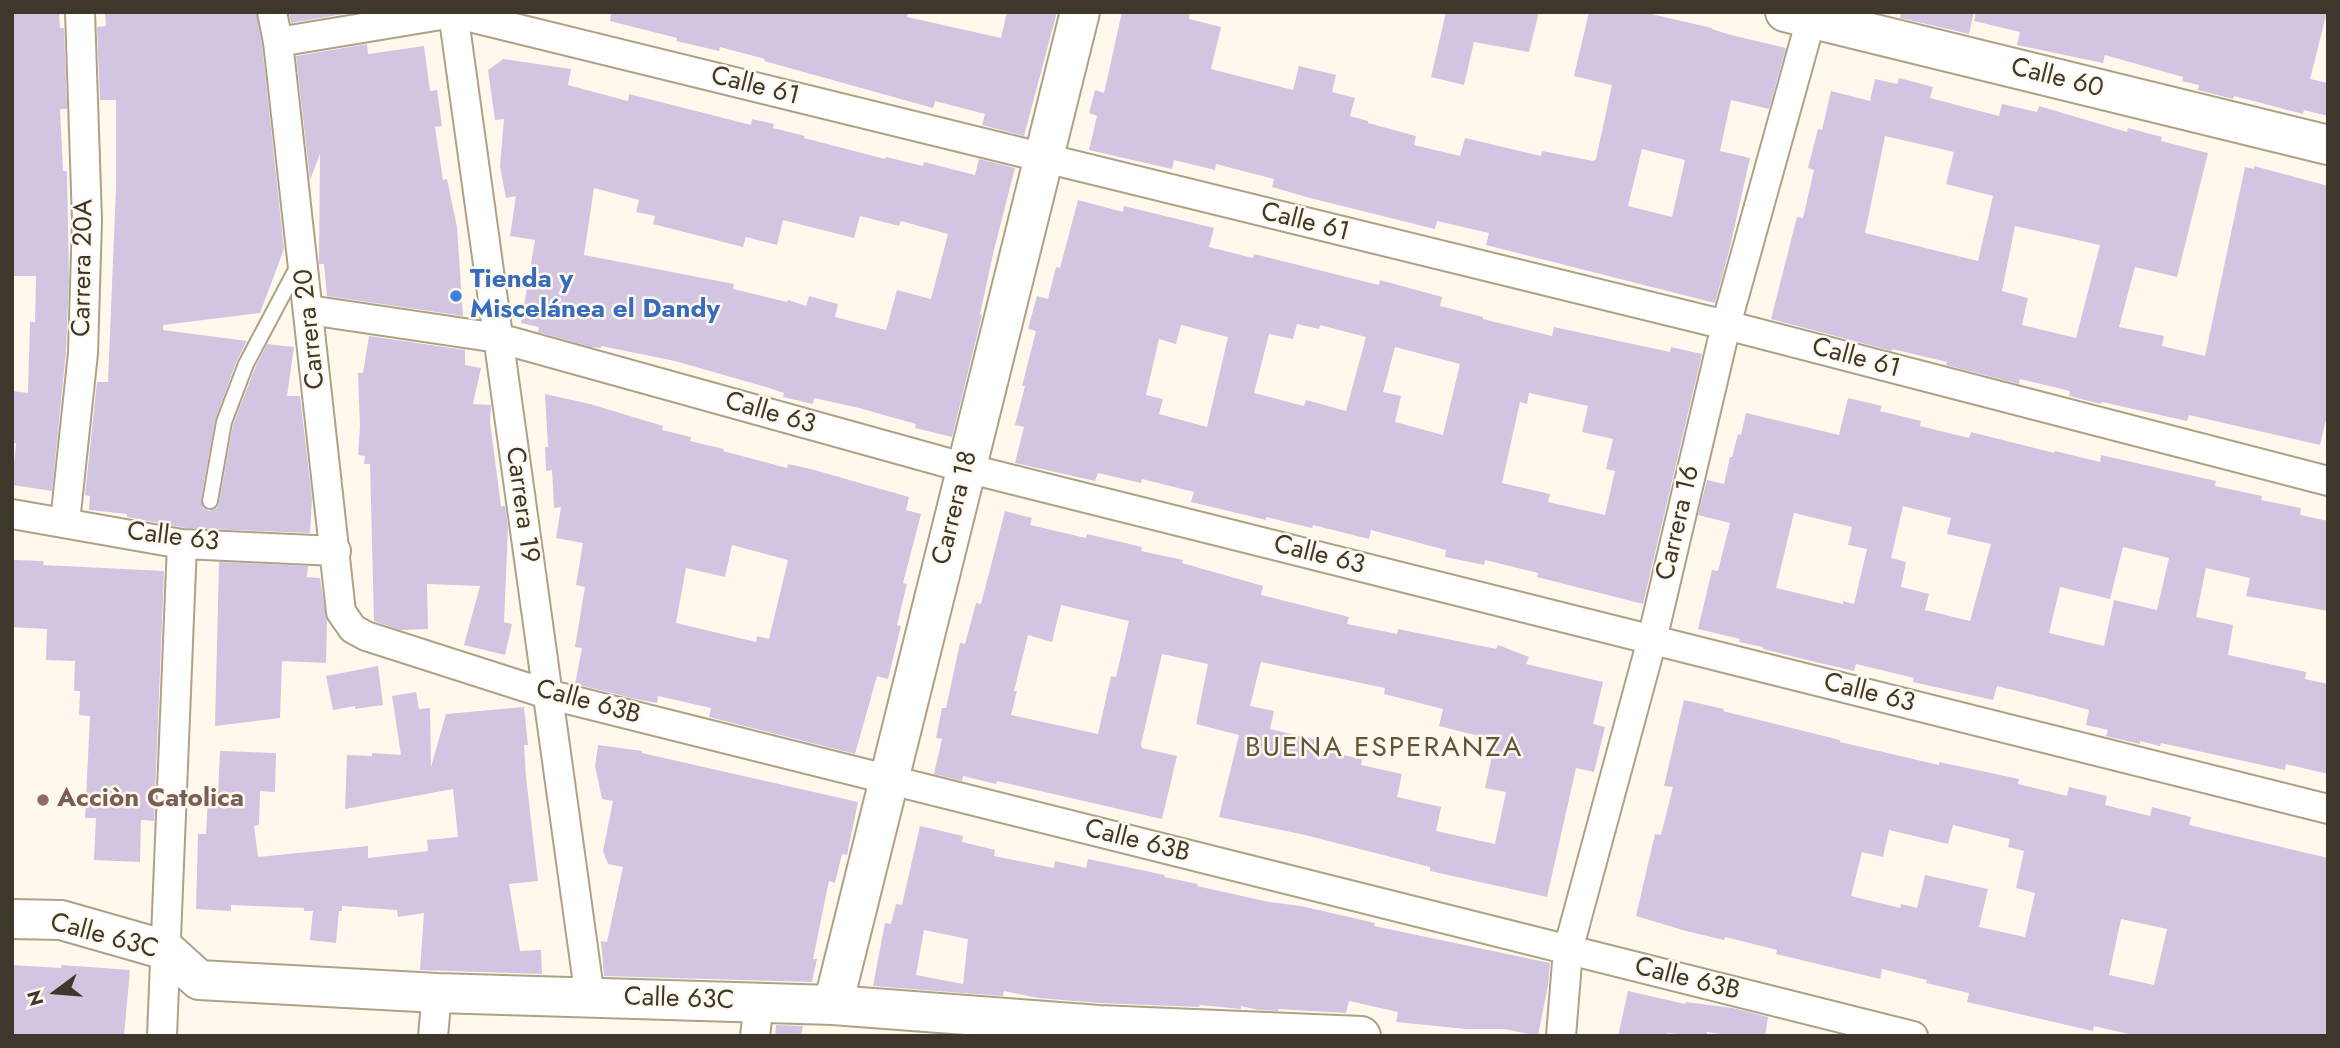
<!DOCTYPE html>
<html>
<head>
<meta charset="utf-8">
<style>
	body { margin:0 }
	#map { position:relative; width:2340px; height:1048px; overflow:hidden; background:#fff9ed; font-family:Jost,sans-serif }
	canvas { display:block }
	.frame { position:absolute; inset:0; border:14px solid #3e382c; pointer-events:none }
	.north { position:absolute; left:21px; top:957px; width:70px; height:70px; -webkit-text-stroke:5px #fff9ed; paint-order:stroke; rotate:254deg; font-size:19px; font-weight:700; line-height:28px; text-align:center; color:#3e382c }
	.north::after { content:''; display:block; margin:auto; width:24px; height:32px; background:#3e382c; clip-path:polygon(50% 0,100% 100%,50% 72%,0 100%) }
</style>
</head>
<body>
<div id="map">
<canvas width="2340" height="1048"></canvas>
<div class="frame"></div>
<div class="north">N</div>
</div>
<script>
const ctx = document.querySelector('canvas').getContext('2d');
ctx.lineJoin = 'round';
function paint(path, color) {
  ctx.fillStyle = color;
  ctx.fill(path, 'evenodd');
}
function stroke(path, color, width, dash) {
  ctx.strokeStyle = color;
  ctx.lineWidth = width;
  ctx.lineCap = dash ? 'butt' : 'round';
  ctx.setLineDash(dash || []);
  ctx.stroke(path);
}
function label(font, color, halo, rows, align = 'center') {
  ctx.font = font + ' Jost,sans-serif';
  ctx.lineWidth = 5;
  ctx.setLineDash([]);
  ctx.textBaseline = 'middle';
  ctx.strokeStyle = halo;
  ctx.fillStyle = color;
  for (const [text, x, y, turn = 0] of rows) {
    ctx.save();
    ctx.translate(x, y);
    ctx.rotate((+turn || 0) * Math.PI / 180);
    ctx.textAlign = isNaN(turn) ? turn : align;
    if (halo) ctx.strokeText(text, 0, 0);
    ctx.fillText(text, 0, 0);
    ctx.restore();
  }
}
paint(new Path2D(`
	M12 12H59L60 28H64L67 109H60L63 171H67L69 280 66 352 52 491 12 485 16 443H12V391L28 393 30 322H35L36 276H13Z
	M134 12H256L262 45 284 249 260 313 163 325V330L247 341 237 360 215 420 201 499 203 508 209 511 217 508 219 503 233 425 255 368 267 344 294 347 287 396H300L312 499 310 533 186 528 127 517V514L89 510 90 496 85 495 97 382H108L116 188V100H100L97 27 106 26 105 14Z
	M289 12H356L291 23Z
	M611 12H908L907 17 1001 38 1007 12H1057L1024 136 982 125 985 114 935 101 933 108 764 61 765 59 720 47 719 51 676 41 677 38 610 21Z
	M1122 12H1190L1189 19 1221 27 1211 69 1293 90 1299 66 1336 75 1332 92 1355 98 1350 116 1368 121V123L1416 136 1414 145 1460 156 1465 138 1541 156 1542 151 1593 161 1596 159 1612 85 1574 76 1589 12H1642L1712 28V29L1731 35 1786 48 1769 109 1731 100 1720 151 1750 158 1730 247 1715 303 1486 245 1489 233 1437 221 1435 229 1310 198 1272 187 1274 179 1216 164 1215 170 1174 160 1172 169 1089 150 1097 116 1089 113 1095 90 1104 93ZM1642 149 1685 160 1672 217 1628 206Z
	M1446 12H1539L1529 52 1474 42 1464 85 1431 77Z
	M1901 12H1974L1969 34 1900 18Z
	M1976 12H2327L2310 79 2328 83V116L2304 110 2303 114 2234 96 2233 99 2198 90 2199 85 2182 81 2183 77 2105 55 2103 63 2017 45 2020 32 1974 21Z
	M367 44 368 54 424 46 430 91 437 90 442 126 435 127 443 180 447 179 457 227 463 316 327 296 324 264H319V259L320 154 310 180 296 56Z
	M503 59 571 69 568 85 628 101 629 94 751 125 752 119 774 124 773 128 805 136 804 138 885 159 886 157 923 166 924 162 975 175 979 159 1015 168 994 250 980 314 982 315 952 437 915 428 916 424 859 408 814 398 813 404 783 397 784 393 766 387 675 361 601 346V348L591 347 538 332 539 327 521 323 535 240 510 236 516 196 506 198 500 166 504 119 495 120 488 70ZM594 188 639 200 636 212 655 216 653 224 743 247 746 237 777 245 783 220 854 238 860 216 899 226 901 221 948 234 931 299 897 290 886 330 835 317 838 304 809 296 806 306 788 300 787 302 733 289 734 284 584 255Z
	M1899 78 1933 87 1930 98 1999 116 2002 104 2037 112 2039 106 2127 132 2128 128 2162 137 2161 141 2208 153 2177 277 2135 267 2119 327 2164 336 2162 346 2205 356 2245 167 2254 169V166L2328 186V411L2320 445 2189 415 2187 421 2102 402 2101 404 2069 396 2070 391 2020 379 2019 384 1946 365 1947 362 1892 349V351L1771 319 1797 217 1803 218 1814 170 1808 168 1818 129 1822 130 1831 91 1870 101 1875 79 1897 84ZM1885 136 1954 152 1946 184 1993 196 1978 261 1865 233ZM2015 226 2100 245 2076 338 2022 325 2028 298 2002 291Z
	M1078 200 1123 212 1124 206 1214 228 1209 247 1253 258 1254 254 1379 285 1380 280 1442 297 1440 306 1483 317V319L1552 336 1554 327 1670 352 1671 347 1702 354 1643 604 1537 577 1538 573 1485 560 1484 565 1445 557 1446 550 1371 530 1369 539 1313 525 1312 528 1266 517V520L1191 502 1194 492 1142 479 1141 483 1098 473 1095 481 1015 463 1024 427 1015 425 1025 386H1022L1036 331 1028 329 1037 296 1048 299 1056 267 1060 268ZM1297 324 1319 329 1320 325 1366 337 1346 411 1306 400 1304 406 1254 393 1269 334 1293 339ZM1181 325 1228 337 1207 427 1159 414 1163 399 1146 395 1159 339 1176 344ZM1395 347 1460 364 1443 435 1395 422 1401 396 1383 392ZM1529 393 1588 406 1582 432 1613 439 1606 469 1615 471 1605 515 1548 502 1550 494 1502 483 1520 402 1527 404Z
	M369 336 465 350V365L481 368 473 404 491 405 490 422 501 506H505L508 528 504 622 512 624 505 655 464 645 480 586 427 584 428 629 400 630 374 621 370 464H364L365 456 358 455 360 427 358 373H363Z
	M545 394 590 404 663 426 662 430 691 437 690 441 724 449 723 451 787 468 788 464 811 469 909 497 906 510 921 514 903 583 907 584 897 625 901 626 888 679 877 676 855 754 709 717 711 708 658 696 657 703 640 700 575 684 582 648 575 647 585 587 576 585 583 543 556 538 561 507 554 508 552 470 546 471 545 447H548ZM732 545 788 560 769 639 757 636 756 642 676 623 686 568 725 577Z
	M1848 398 1882 406 1880 411 1921 421 1920 426 1969 438 1971 432 2054 453 2055 451 2100 462 2101 455 2216 481 2215 486 2262 496 2261 500 2301 508 2300 515 2328 521V611L2246 596 2250 578 2206 568 2196 617 2233 625 2228 655 2306 672 2305 679 2328 684V774L2286 764 2285 770 2161 743 2160 746 2140 741V744L2106 736 2108 730 2086 725 2089 710 2045 698 1997 686 1993 700 1913 682 1914 678 1856 664 1854 671 1807 660 1763 649V647L1739 642 1740 639 1698 629 1712 570 1718 571 1730 523 1698 515 1707 480 1724 484 1730 457H1732L1738 434 1741 435 1746 413 1839 435ZM1903 506 1951 518 1947 534 1991 544 1970 621 1925 610 1929 594 1901 587 1906 562 1891 558ZM1794 513 1852 527 1848 545 1867 549 1854 604 1843 601V604L1776 588ZM2123 547 2169 558 2157 610 2114 600 2104 646 2049 633 2060 587 2110 599Z
	M1005 511 1032 518 1030 525 1086 538 1087 534 1142 547 1141 551 1183 560 1182 563 1263 586 1261 595 1349 617 1347 624 1397 634 1398 629 1496 649 1498 645 1529 657 1526 664 1603 682 1593 724 1605 727 1594 772 1576 768 1547 897 1430 871V867L1305 835 1219 817 1239 735 1196 724 1208 664 1162 654 1141 744 1142 748 1177 756 1162 819 997 781 996 784 963 776 962 781 934 774 942 739 936 738 942 708H946L960 643 965 644 976 603 981 604ZM1061 605 1129 621 1116 677 1111 676 1098 734 1011 715 1017 691H1014L1028 635 1052 642ZM1261 662 1385 688 1384 694 1443 709 1439 726 1483 737 1482 740 1495 742 1485 788 1506 792 1495 844 1436 831 1441 807 1397 797 1402 774 1361 765 1362 759 1319 750 1321 741 1270 729 1274 711 1250 706Z
	M14 560 44 561 43 565 164 571 154 821 141 820 140 862 94 860 96 818H85L90 716 79 715 80 691H74L75 661 46 660 47 629 12 627Z
	M219 562 308 566 307 577 320 578 327 622 326 663 282 661 280 718 215 726Z
	M378 666 383 705 355 709V706L333 710 326 676Z
	M416 692 419 709 430 708 431 767 446 714 524 707 528 745H524L526 777 538 881 509 884 520 951 541 950 542 974 420 970 424 913 398 917 397 910 342 906V911H339L336 943 310 940 313 911H304V908L231 905V911L196 909 198 834H206L208 795H218L220 751 276 753 275 792 260 791 259 825 254 826 258 857 368 846V858L428 851 427 840 458 837 453 789 345 809 347 755 372 756V753L401 755 392 696Z
	M1684 700 1724 709 1723 711 1840 740V742L1939 765V762L2019 779 2018 784 2067 796 2069 787 2107 796 2105 805 2150 816 2152 807 2191 817 2189 825 2328 858V1036H2137L2094 1026 2093 1031 1967 1002 1969 993 1926 983 1927 980 1882 969 1880 979 1776 954 1777 950 1725 937 1724 940 1686 931 1636 916 1655 834 1661 835 1673 787 1664 786ZM1953 825 2010 839 2008 847 2024 851 2016 888 2035 893 2025 937 1979 927 1988 889 1925 875 1917 908 1901 904 1900 908 1851 896 1862 852 1883 857 1889 830 1948 844ZM2121 919 2167 929 2154 985 2109 975Z
	M598 745 642 751V753L858 802 847 855 842 854 835 883 829 881 813 959H817L812 982 604 976 601 941 607 942 623 867 608 864 603 851 613 801 602 799 595 766Z
	M920 826 963 836 962 842 995 850 994 856 1054 868 1055 861 1086 868 1088 859 1165 875 1164 877 1198 884 1197 886 1269 902 1301 906 1375 923 1374 926 1550 963 1548 985 1538 1036 1504 1029H1466L1396 1022 1398 1012 1349 1001 1346 1013 1278 1009V1011L1258 1010 1241 1006V1009L1200 1005 1199 1007 1100 1003 1038 998 1004 991 1003 996 962 993 968 939 924 930 916 975 963 984 962 993 873 986 885 923 891 924 896 904 902 905Z
	M13 965 61 968 62 965 130 970 124 1036H12Z
	M1628 991 1685 1004 1686 1002 1733 1008 1768 1017 1765 1036H1735L1707 1032 1706 1036 1667 1033 1666 1036H1618Z
	M776 1025 803 1026 801 1036H775Z`), '#d2c5e1');
const lane = new Path2D(`
	M210 501 224 422 246 364 299 264`);
const street = new Path2D(`
	M272 12 278 42 341 612 353 629 366 636 547 694 1913 1036
	M453 12 590 998
	M278 42 453 13 1726 325 2328 481
	M309 310 498 338 966 468 2328 809
	M12 514 182 544 336 551
	M65 522 83 353 87 220 80 12
	M162 1036 182 544
	M433 1036 437 993
	M755 1036 759 1003
	M1561 1036 1568 950 1652 640 1726 325 1813 12`);
const secondary = new Path2D(`
	M1785 12 2328 145
	M12 919 61 920 166 950 199 980 437 993 833 1005 1099 1025 1361 1036
	M833 1005 1080 12`);
stroke(lane, '#afa185', 18);
stroke(street, '#afa185', 32);
stroke(secondary, '#afa185', 42);
stroke(lane, '#fff', 14);
stroke(street, '#fff', 28);
stroke(secondary, '#fff', 38);
for (const [x, y, r, color] of [
	[456,296,7,"#3f7fe0"],
	[43,800,7,"#8d6e63"]
]) {
  const dot = new Path2D();
  dot.arc(x, y, r, 0, 2 * Math.PI);
  ctx.fillStyle = color;
  ctx.fill(dot);
  stroke(dot, '#fff9ed', 2.5);
}
label('26px', '#3e382c', '#fff9ed', [
	["Calle 60",2057,79,14],
	["Calle 61",755,87,14],
	["Calle 61",1305,223,14],
	["Carrera 20A",84,268,-89],
	["Carrera 20",311,329,-96],
	["Calle 61",1856,359,15],
	["Calle 63",770,414,16],
	["Carrera 19",521,505,82],
	["Carrera 18",956,508,-76],
	["Carrera 16",1679,523,-77],
	["Calle 63",173,538,7],
	["Calle 63",1319,556,14],
	["Calle 63",1869,694,14],
	["Calle 63B",588,703,15],
	["Calle 63B",1137,842,14],
	["Calle 63C",104,937,15],
	["Calle 63B",1687,980,14],
	["Calle 63C",679,1000,2]
]);
label('bold 26px', '#366cbe', '#fff9ed', [
	["Tienda y",470,281],
	["Miscelánea el Dandy",470,311]
], 'left');
label('bold 26px', '#785e54', '#fff9ed', [
	["Acciòn Catolica",57,800]
], 'left');
ctx.letterSpacing = '2px';
label('28px', '#61553b', '#fff9ed', [
	["BUENA ESPERANZA",1384,749]
]);
ctx.letterSpacing = '0px';
</script>
</body>
</html>
